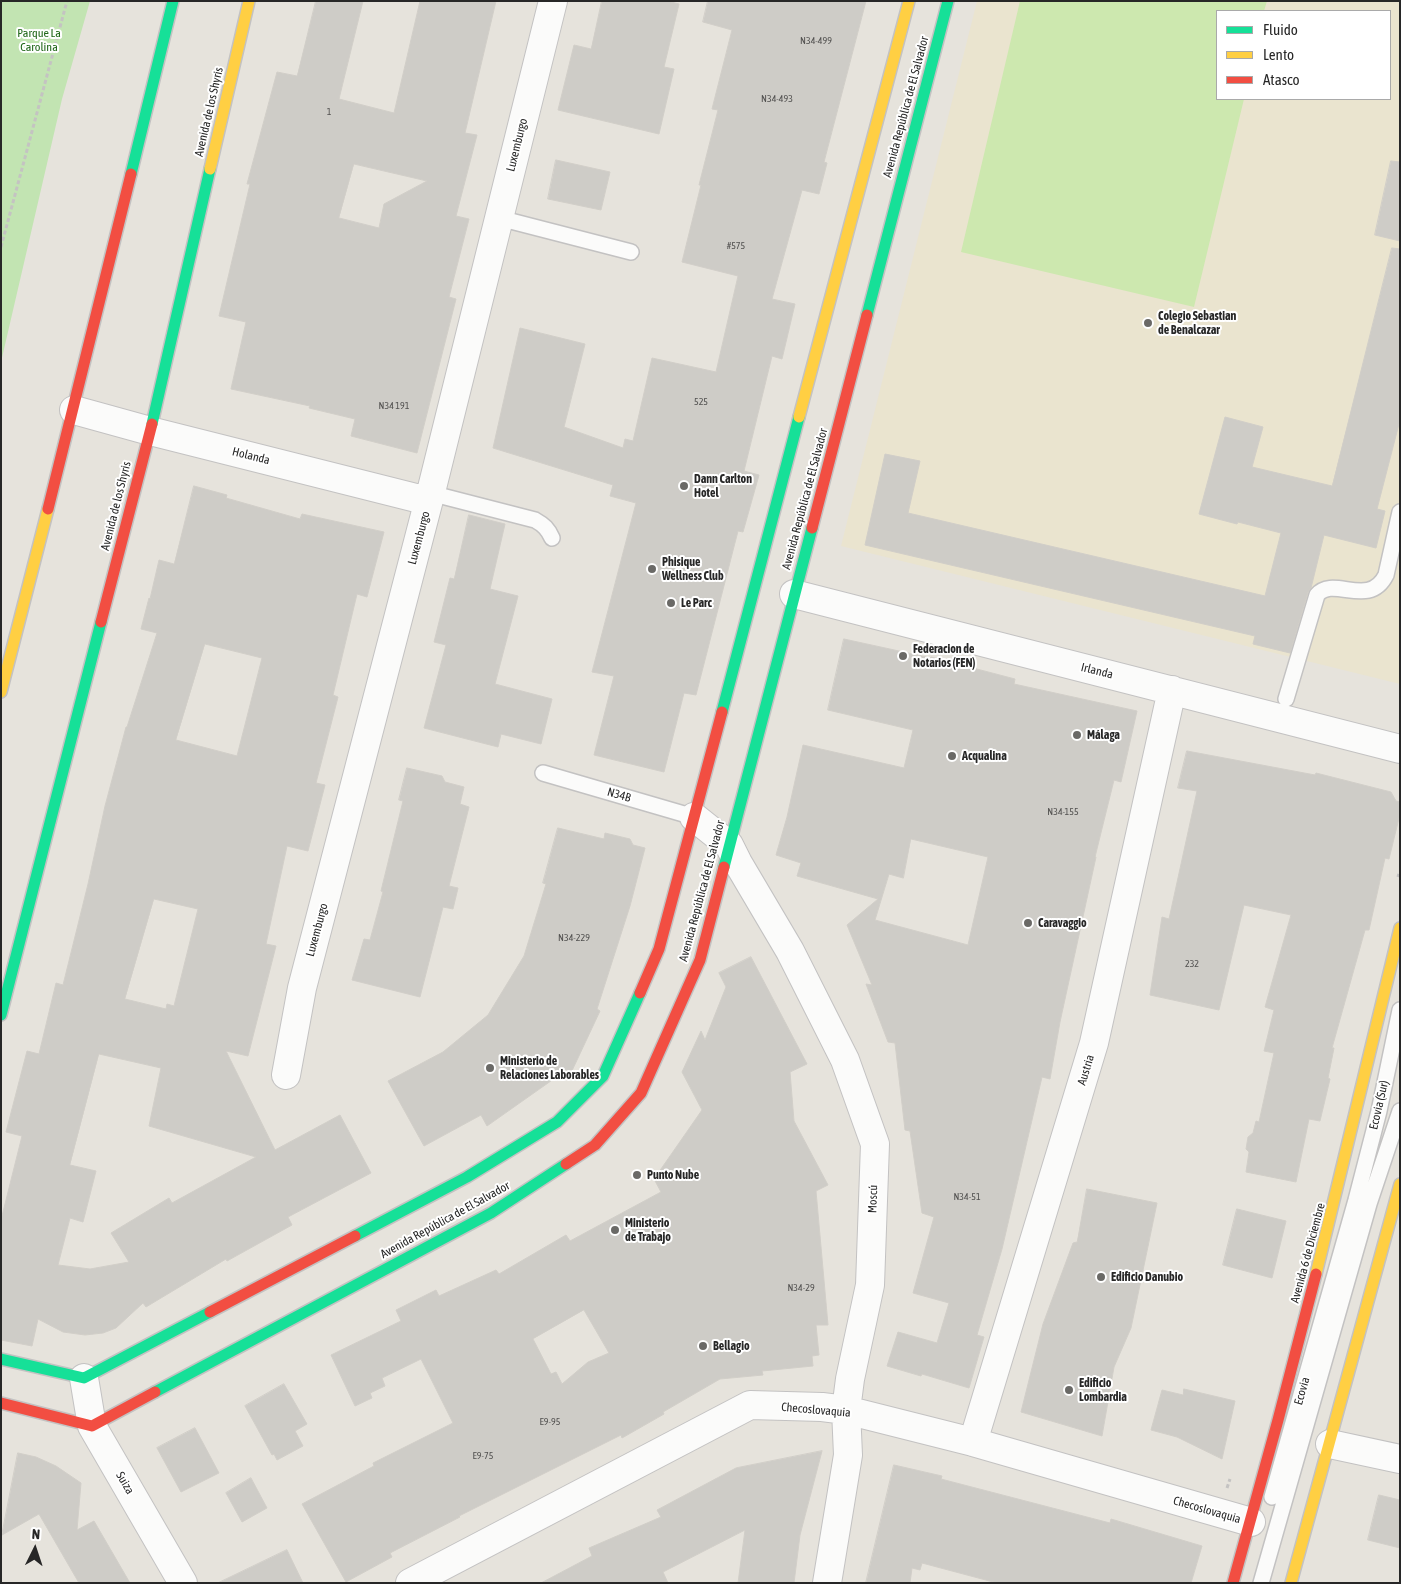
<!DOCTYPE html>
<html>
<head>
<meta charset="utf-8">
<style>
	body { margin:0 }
	#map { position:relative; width:1401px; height:1584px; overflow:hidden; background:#e6e3dc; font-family:"Asap Condensed",sans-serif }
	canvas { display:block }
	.frame { position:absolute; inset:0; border:2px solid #272727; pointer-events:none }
	.legend { position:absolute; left:1216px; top:10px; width:175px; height:90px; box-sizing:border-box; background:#fff; border:1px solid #a9a9a9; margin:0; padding:6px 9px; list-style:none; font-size:15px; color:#272727 }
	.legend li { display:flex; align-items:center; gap:10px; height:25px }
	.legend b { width:25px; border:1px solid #a9a9a9 }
	.north { position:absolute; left:10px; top:1524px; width:50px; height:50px; -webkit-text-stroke:4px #fff; paint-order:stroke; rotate:4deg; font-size:14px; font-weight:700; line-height:20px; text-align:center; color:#272727 }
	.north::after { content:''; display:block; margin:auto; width:18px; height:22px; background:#272727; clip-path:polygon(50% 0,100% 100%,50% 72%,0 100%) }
</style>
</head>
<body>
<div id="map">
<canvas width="1401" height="1584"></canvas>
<div class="frame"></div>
<ul class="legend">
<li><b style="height:6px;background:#16e098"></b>Fluido</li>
<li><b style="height:6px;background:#ffcf43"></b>Lento</li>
<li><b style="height:6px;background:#f24e42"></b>Atasco</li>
</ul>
<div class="north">N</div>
</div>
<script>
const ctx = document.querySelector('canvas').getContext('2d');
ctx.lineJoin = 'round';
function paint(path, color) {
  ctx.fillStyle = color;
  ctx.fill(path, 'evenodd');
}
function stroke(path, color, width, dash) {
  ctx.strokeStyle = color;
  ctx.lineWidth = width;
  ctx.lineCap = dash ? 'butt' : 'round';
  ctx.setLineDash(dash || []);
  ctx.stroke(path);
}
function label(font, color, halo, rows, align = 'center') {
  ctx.font = font + ' "Asap Condensed",sans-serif';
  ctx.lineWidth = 4;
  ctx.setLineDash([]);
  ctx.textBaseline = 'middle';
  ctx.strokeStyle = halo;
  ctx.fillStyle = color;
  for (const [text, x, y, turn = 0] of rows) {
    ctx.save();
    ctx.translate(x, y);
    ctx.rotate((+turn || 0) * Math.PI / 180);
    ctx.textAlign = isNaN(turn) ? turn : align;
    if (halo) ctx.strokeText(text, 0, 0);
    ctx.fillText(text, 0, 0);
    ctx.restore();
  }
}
paint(new Path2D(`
	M977 1H1400V684L841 546ZM1217 11H1390V99H1217Z`), '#eae4cf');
paint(new Path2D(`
	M1 1H90L62 99 1 362Z`), '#c2e4b2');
paint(new Path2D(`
	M1020 1H1267L1264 11H1217V99H1244L1194 307 961 252Z`), '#cde8af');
const building = new Path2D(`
	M316 1H363L339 99 394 113 420 1H496L465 133 477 135 456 216 469 219 449 297 456 299 417 453 351 436 355 419 309 408 310 406 231 389 246 322 219 316 250 184H247L277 72 297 76ZM354 164 427 181 384 204 379 228 339 218Z
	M602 1H667L679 4 664 67 674 69 659 134 558 110 574 45 591 49Z
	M708 1H866L824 162 827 163 819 194 802 190 772 299 795 304 782 359 772 356 744 471 759 475 743 532 738 531 696 695 684 693 664 772 594 755 614 676 592 672 636 503 610 496 613 485 493 448 520 328 585 344 564 427 623 448 625 439 633 441 652 358 716 372 738 276 682 262 701 185H699L718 110 712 109 732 30 703 22Z
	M556 160 610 172 601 210 548 199Z
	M1391 161 1400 162V241L1375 235Z
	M1392 248 1400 249V420L1377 509 1385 511 1376 548 1324 535 1311 588 1308 592 1290 653 1253 644 1255 636 865 545 885 454 920 461 908 513 1265 596 1281 533 1238 522 1237 524 1199 514 1225 417 1263 427 1252 467 1332 486Z
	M194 486 227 495 226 498 300 519 302 514 384 532 367 597 357 594 333 695 338 697 316 783 325 785 308 851 287 846 266 944 276 946 248 1056 226 1051 275 1150 340 1115 371 1173 288 1217 292 1225 227 1261 226 1259 146 1307 143 1303 116 1328 103 1333 85 1335 63 1332 38 1319 32 1346 1 1340V1220L22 1136 6 1132 27 1051 39 1054 56 983 63 985 88 884 105 806 126 727H127L157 633 141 629 149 598 150 599 159 560 174 564ZM205 644 262 658 237 756 176 740ZM154 899 198 909 174 1006 167 1004 166 1009 125 999ZM99 1054 161 1068 149 1126 256 1157 172 1203 169 1198 111 1233 129 1262 90 1269 58 1265 70 1218 83 1222 96 1171 70 1165Z
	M469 515 505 524 490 589 518 596 495 684 552 699 541 744 501 734 498 747 424 728 446 645 434 642 450 578 454 579Z
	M844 639 931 658V657L1015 679 1014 684 1137 711 1121 782 1114 780 1095 857H1096L1060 1022 1050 1079 1042 1077 1002 1249 977 1335 984 1337 969 1388 922 1374 921 1376 887 1366 898 1332 937 1343 949 1303 913 1293 934 1217 922 1213 910 1131 905 1130 895 1043 888 1042 866 984 872 985 847 925 878 899 797 876 801 863 776 855 787 817 803 745 904 768 913 730 828 710ZM911 839 988 857 968 945 875 920 889 874 903 878Z
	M1187 751 1315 775 1316 773 1391 792 1396 801 1400 802V814L1389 859 1385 858 1369 930H1365L1332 1048H1334L1328 1078 1330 1079 1320 1121 1309 1119 1296 1182 1246 1172 1249 1152 1246 1149 1248 1137 1253 1133 1256 1121 1259 1122 1274 1053 1264 1051 1274 1010 1265 1007 1291 915 1244 905 1219 1010 1150 995 1162 917 1169 919 1197 791 1178 788Z
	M407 768 442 776 445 782 464 787 460 804 469 807 449 886 458 888 453 909 443 907 420 997 352 980 364 939 370 940 383 892 381 891 403 801 399 800Z
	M558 828 604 839 605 833 630 839 633 845 645 848 630 906 597 1009 600 1011 570 1075 565 1071 487 1126 481 1115 424 1146 388 1081 443 1052 488 1015 524 956 546 884 543 883Z
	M751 957 807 1064 790 1072 794 1121 828 1185 816 1191 828 1325H816L819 1355 812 1356 813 1366 762 1371 763 1375 720 1379 663 1412 664 1414 622 1438 621 1435 459 1516 460 1517 390 1553 392 1557 346 1582 302 1504 374 1466 373 1463 453 1423 421 1359 382 1378 385 1386 370 1393 372 1398 355 1406 331 1355 401 1321 396 1310 436 1290 439 1296 496 1270 499 1274 566 1235 570 1241 661 1192 654 1179 702 1110 682 1072 701 1031 705 1040 726 987 719 973ZM584 1310 609 1353 588 1362 562 1384 556 1372 551 1374 533 1339Z
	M1087 1189 1157 1203 1131 1328 1114 1367 1102 1436 1021 1412 1043 1324 1073 1243 1077 1242Z
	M1237 1209 1286 1221 1272 1278 1223 1265Z
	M284 1384 307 1424 295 1431 303 1446 277 1460 274 1454 272 1455 245 1406Z
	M1184 1389 1235 1401 1222 1459 1177 1437 1151 1430 1162 1390 1183 1395Z
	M195 1428 219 1473 181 1492 157 1448Z
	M822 1451 800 1535 794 1583H738L745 1530 663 1572 668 1583H541L592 1556 589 1548 661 1517 657 1510 736 1468Z
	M18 1453 36 1457 56 1466 81 1483 77 1530 94 1521 130 1583H79L39 1514 2 1535Z
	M894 1465 942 1476 941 1479 1110 1523 1111 1519 1202 1546 1191 1583H997L922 1563 920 1570 912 1568 910 1583H866Z
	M251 1478 267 1508 242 1522 226 1493Z
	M1379 1495 1400 1500V1548L1368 1540Z
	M287 1550 303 1583H218Z`);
paint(building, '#ceccc7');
stroke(building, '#d1cec8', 1);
const lane = new Path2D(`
	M499 218 631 252
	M430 493 535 520C544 525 548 529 552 538
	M1286 699 1317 595C1333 575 1369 609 1386 575L1400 512
	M543 773 694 817
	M1272 1497 1356 1200 1379 1111 1400 1010
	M1261 1583 1369 1204 1400 1111`);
const street = new Path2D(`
	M74 410 150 431 428 501
	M794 594 1400 749
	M694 817 729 845 738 863 790 951 845 1060 875 1144 870 1285 850 1379 846 1410 848 1455 827 1583
	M286 1075 302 988 432 488 553 1
	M84 1378 92 1426 183 1583
	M973 1442 1094 1043 1172 690
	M1330 1444 1400 1459
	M410 1583 750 1405 822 1407 846 1410 973 1442 1251 1522`);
const fast = new Path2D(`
	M131 174 173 1
	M867 315 948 1
	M152 424 210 169
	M722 712 799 417
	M724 867 812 528
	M1 1015 101 622
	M355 1236 467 1177 557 1122 603 1076 640 993
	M1 1359 84 1378 210 1312
	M155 1392 491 1213 566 1164`);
const slow = new Path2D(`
	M210 169 249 1
	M799 417 909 1
	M1 692 48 509
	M1316 1274 1400 928
	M1291 1583 1400 1184`);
const jam = new Path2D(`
	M48 509 131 174
	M812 528 867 315
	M101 622 152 424
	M640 993 659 949 722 712
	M566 1164 595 1145 641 1093 700 960 724 867
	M210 1312 355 1236
	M1 1403 92 1426 155 1392
	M1233 1583 1278 1420 1316 1274`);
stroke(lane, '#c3c2c2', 18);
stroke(street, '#c3c2c2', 30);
stroke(fast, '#c3c2c2', 14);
stroke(slow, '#c3c2c2', 14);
stroke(jam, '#c3c2c2', 14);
stroke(new Path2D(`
	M1 247 67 1
	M1397 875 1400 876
	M1227 1488 1230 1479`), '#c4c3c2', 3, [4, 2.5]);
stroke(lane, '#fbfbfa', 15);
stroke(street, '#fbfbfa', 28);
stroke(fast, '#16e098', 11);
stroke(slow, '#ffcf43', 11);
stroke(jam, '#f24e42', 11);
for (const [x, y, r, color] of [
	[1148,323,5,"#6a6966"],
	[684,486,5,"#6a6966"],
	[652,569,5,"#6a6966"],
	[671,603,5,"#6a6966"],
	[903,656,5,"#6a6966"],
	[1077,735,5,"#6a6966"],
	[952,756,5,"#6a6966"],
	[1028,923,5,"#6a6966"],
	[490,1068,5,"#6a6966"],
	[637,1175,5,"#6a6966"],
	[615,1230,5,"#6a6966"],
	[1101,1277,5,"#6a6966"],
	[703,1346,5,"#6a6966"],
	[1069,1390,5,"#6a6966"]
]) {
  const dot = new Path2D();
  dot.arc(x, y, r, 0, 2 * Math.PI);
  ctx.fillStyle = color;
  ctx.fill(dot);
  stroke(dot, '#fff', 2);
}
label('10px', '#525150', null, [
	["N34-499",816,41],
	["N34-493",777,99],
	["1",329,112],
	["#575",736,246],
	["525",701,402],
	["N34 191",394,406],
	["N34-155",1063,812],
	["N34-229",574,938],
	["232",1192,964],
	["N34-51",967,1197],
	["N34-29",801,1288],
	["E9-95",550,1422],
	["E9-75",483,1456]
]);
label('12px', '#1e6516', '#fff', [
	["Parque La",39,33],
	["Carolina",39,47]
]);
label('12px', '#272727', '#fff', [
	["Avenida República de El Salvador",906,107,-75],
	["Avenida de los Shyris",209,112,-77],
	["Luxemburgo",517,145,-76],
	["Holanda",251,456,14],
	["Avenida República de El Salvador",805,499,-75],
	["Avenida de los Shyris",116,506,-76],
	["Luxemburgo",419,538,-75],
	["Irlanda",1097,671,14],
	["N34B",619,795,16],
	["Avenida República de El Salvador",702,891,-75],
	["Luxemburgo",317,930,-75],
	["Austria",1086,1070,-73],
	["Ecovia (Sur)",1379,1105,-77],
	["Moscú",873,1199,-88],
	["Avenida República de El Salvador",445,1220,-29],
	["Avenida 6 de Diciembre",1308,1253,-75],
	["Ecovia",1302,1391,-74],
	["Checoslovaquia",816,1410,5],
	["Suiza",125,1483,60],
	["Checoslovaquia",1207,1510,16]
]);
label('bold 12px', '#272727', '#fff', [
	["Colegio Sebastian",1158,316],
	["de Benalcazar",1158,330],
	["Dann Carlton",694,479],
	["Hotel",694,493],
	["Phisique",662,562],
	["Wellness Club",662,576],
	["Le Parc",681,603],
	["Federacion de",913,649],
	["Notarios (FEN)",913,663],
	["Málaga",1087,735],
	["Acqualina",962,756],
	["Caravaggio",1038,923],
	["Ministerio de",500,1061],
	["Relaciones Laborables",500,1075],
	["Punto Nube",647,1175],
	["Ministerio",625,1223],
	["de Trabajo",625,1237],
	["Edificio Danubio",1111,1277],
	["Bellagio",713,1346],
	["Edificio",1079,1383],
	["Lombardia",1079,1397]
], 'left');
</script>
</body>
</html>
